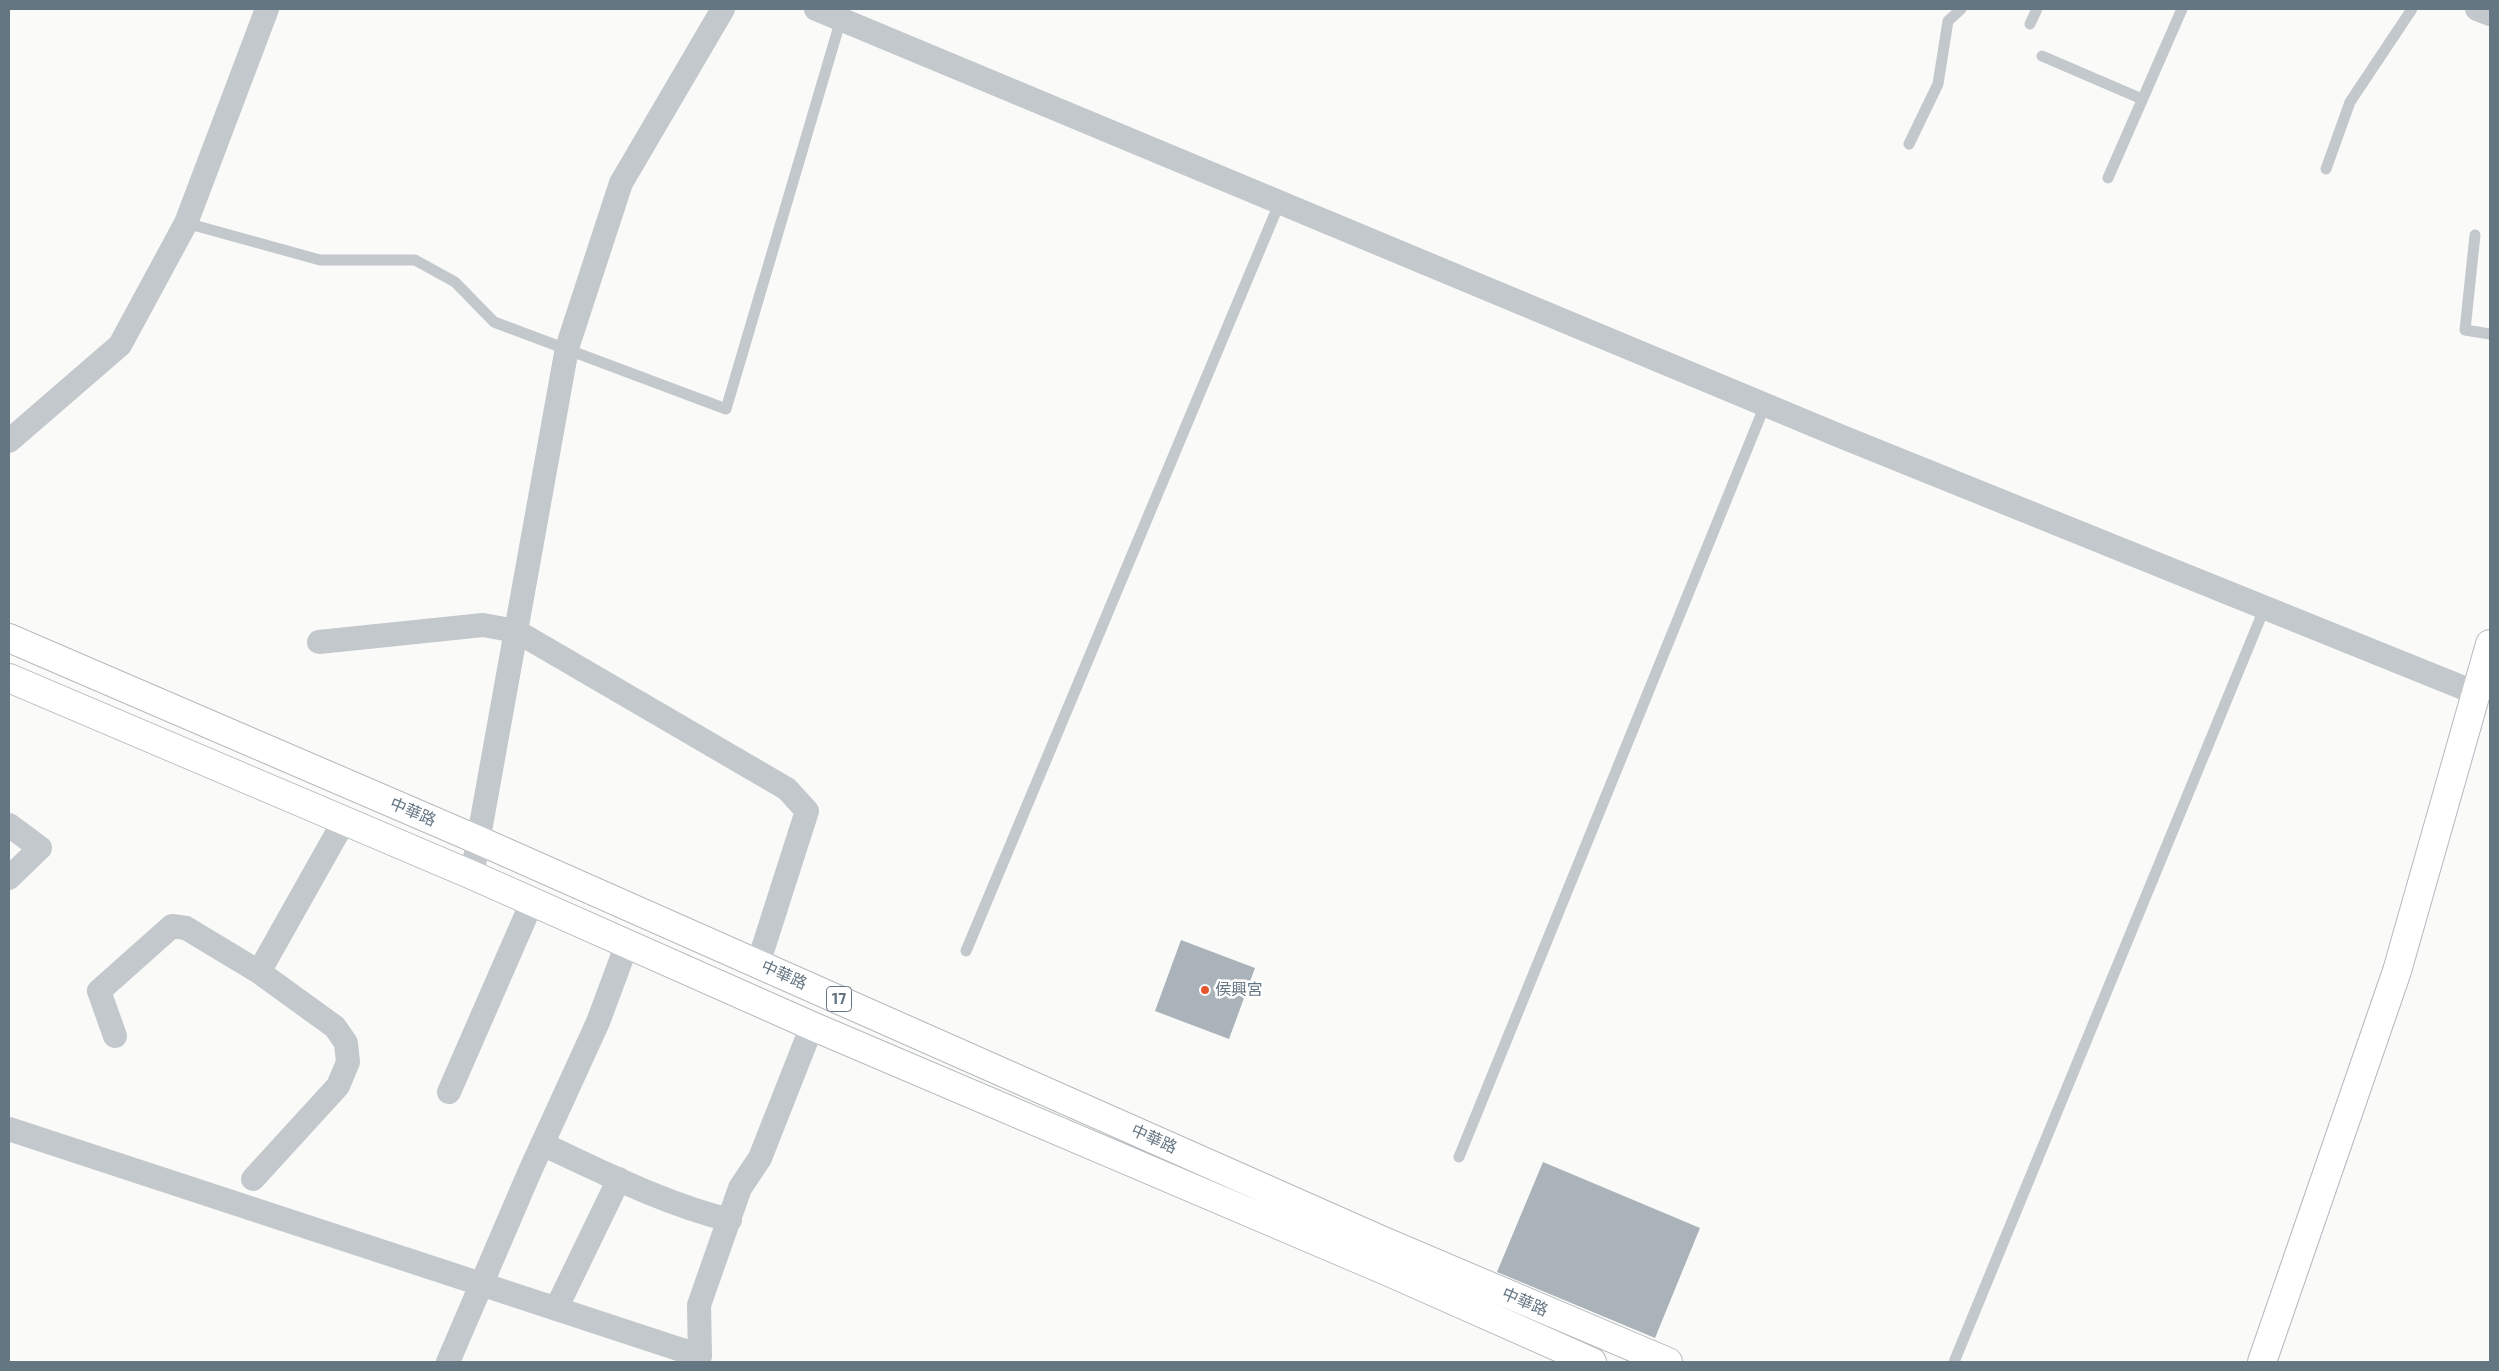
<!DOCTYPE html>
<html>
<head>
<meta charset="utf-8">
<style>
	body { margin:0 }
	#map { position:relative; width:2499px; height:1371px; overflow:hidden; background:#fafaf8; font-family:"Exo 2",sans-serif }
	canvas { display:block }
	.frame { position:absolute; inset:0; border:10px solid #657683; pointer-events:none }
</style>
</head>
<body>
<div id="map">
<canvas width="2499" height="1371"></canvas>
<div class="frame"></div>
</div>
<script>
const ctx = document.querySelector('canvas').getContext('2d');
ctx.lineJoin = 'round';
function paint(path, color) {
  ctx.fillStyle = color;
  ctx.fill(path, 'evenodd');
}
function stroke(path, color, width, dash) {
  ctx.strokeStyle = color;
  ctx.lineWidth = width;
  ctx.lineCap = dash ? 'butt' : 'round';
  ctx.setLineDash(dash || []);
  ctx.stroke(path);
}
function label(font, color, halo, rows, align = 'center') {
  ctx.font = font + ' "Exo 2","Noto Sans TC",sans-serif';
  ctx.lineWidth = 5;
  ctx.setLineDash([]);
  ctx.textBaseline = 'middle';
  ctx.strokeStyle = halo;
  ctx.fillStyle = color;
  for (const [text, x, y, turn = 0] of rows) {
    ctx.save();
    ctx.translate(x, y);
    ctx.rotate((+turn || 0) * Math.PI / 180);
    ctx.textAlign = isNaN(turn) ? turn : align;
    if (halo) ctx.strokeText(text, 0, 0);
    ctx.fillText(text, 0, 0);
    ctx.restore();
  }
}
paint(new Path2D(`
	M1181 940 1255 968 1229 1039 1155 1011Z
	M1543 1162 1700 1228 1655 1338 1497 1272Z`), '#aab3b9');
const secondary = new Path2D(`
	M2262 1362 2397 971 2490 644`);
const primary = new Path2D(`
	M9 638 478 840 1381 1240 1668 1362
	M9 678 472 875 812 1026 1389 1272 1592 1362`);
stroke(secondary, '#b3babf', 30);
stroke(primary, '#b5babe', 30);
stroke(new Path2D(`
	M2030 24 2037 9
	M2042 56 2142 99
	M1909 144 1938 84 1948 21 1961 9
	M2326 169 2350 102 2412 9
	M2108 178 2182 9
	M186 223 320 260H415L455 282 494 322 726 409 841 19
	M2475 235 2465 330 2490 334
	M966 951 1279 204
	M1459 1157 1765 405
	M1954 1362 2265 607`), '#c3c8cc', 11);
stroke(new Path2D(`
	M816 9 1840 436 2476 693
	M2477 9 2490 14
	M9 441 120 345 186 223 267 9
	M319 642 483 625 516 631 787 789 807 811 758 964
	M9 825 40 848 9 878
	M472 875 567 348 621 183 723 9
	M259 972 344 821
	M115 1036 99 991 172 926 186 928 259 972 335 1027 346 1043 348 1062 338 1086 253 1179
	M449 1092 532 902
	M9 1129 700 1356 699 1305 740 1188 760 1158 812 1026
	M542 1144C603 1172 664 1204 730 1220
	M556 1309 619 1179
	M448 1362 530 1171 598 1022 627 944`), '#c3c8cc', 24);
stroke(secondary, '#fff', 28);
stroke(primary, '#fff', 28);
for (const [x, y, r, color] of [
	[1205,990,5,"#e4572e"]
]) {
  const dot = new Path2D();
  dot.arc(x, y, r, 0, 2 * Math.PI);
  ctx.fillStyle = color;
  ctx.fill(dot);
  stroke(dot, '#fff', 2);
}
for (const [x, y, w] of [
	[839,999,25]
]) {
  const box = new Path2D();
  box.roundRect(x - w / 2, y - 12.5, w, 25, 4);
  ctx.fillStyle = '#fff';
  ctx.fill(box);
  stroke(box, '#657683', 1);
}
label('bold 15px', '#657683', null, [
	["17",839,999]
]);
label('16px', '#657683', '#fff', [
	["中華路",413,812,23],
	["中華路",784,975,24],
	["中華路",1154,1139,24],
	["中華路",1525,1302,23]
]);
label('16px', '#657683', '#fff', [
	["侯興宮",1215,990]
], 'left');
</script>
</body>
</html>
